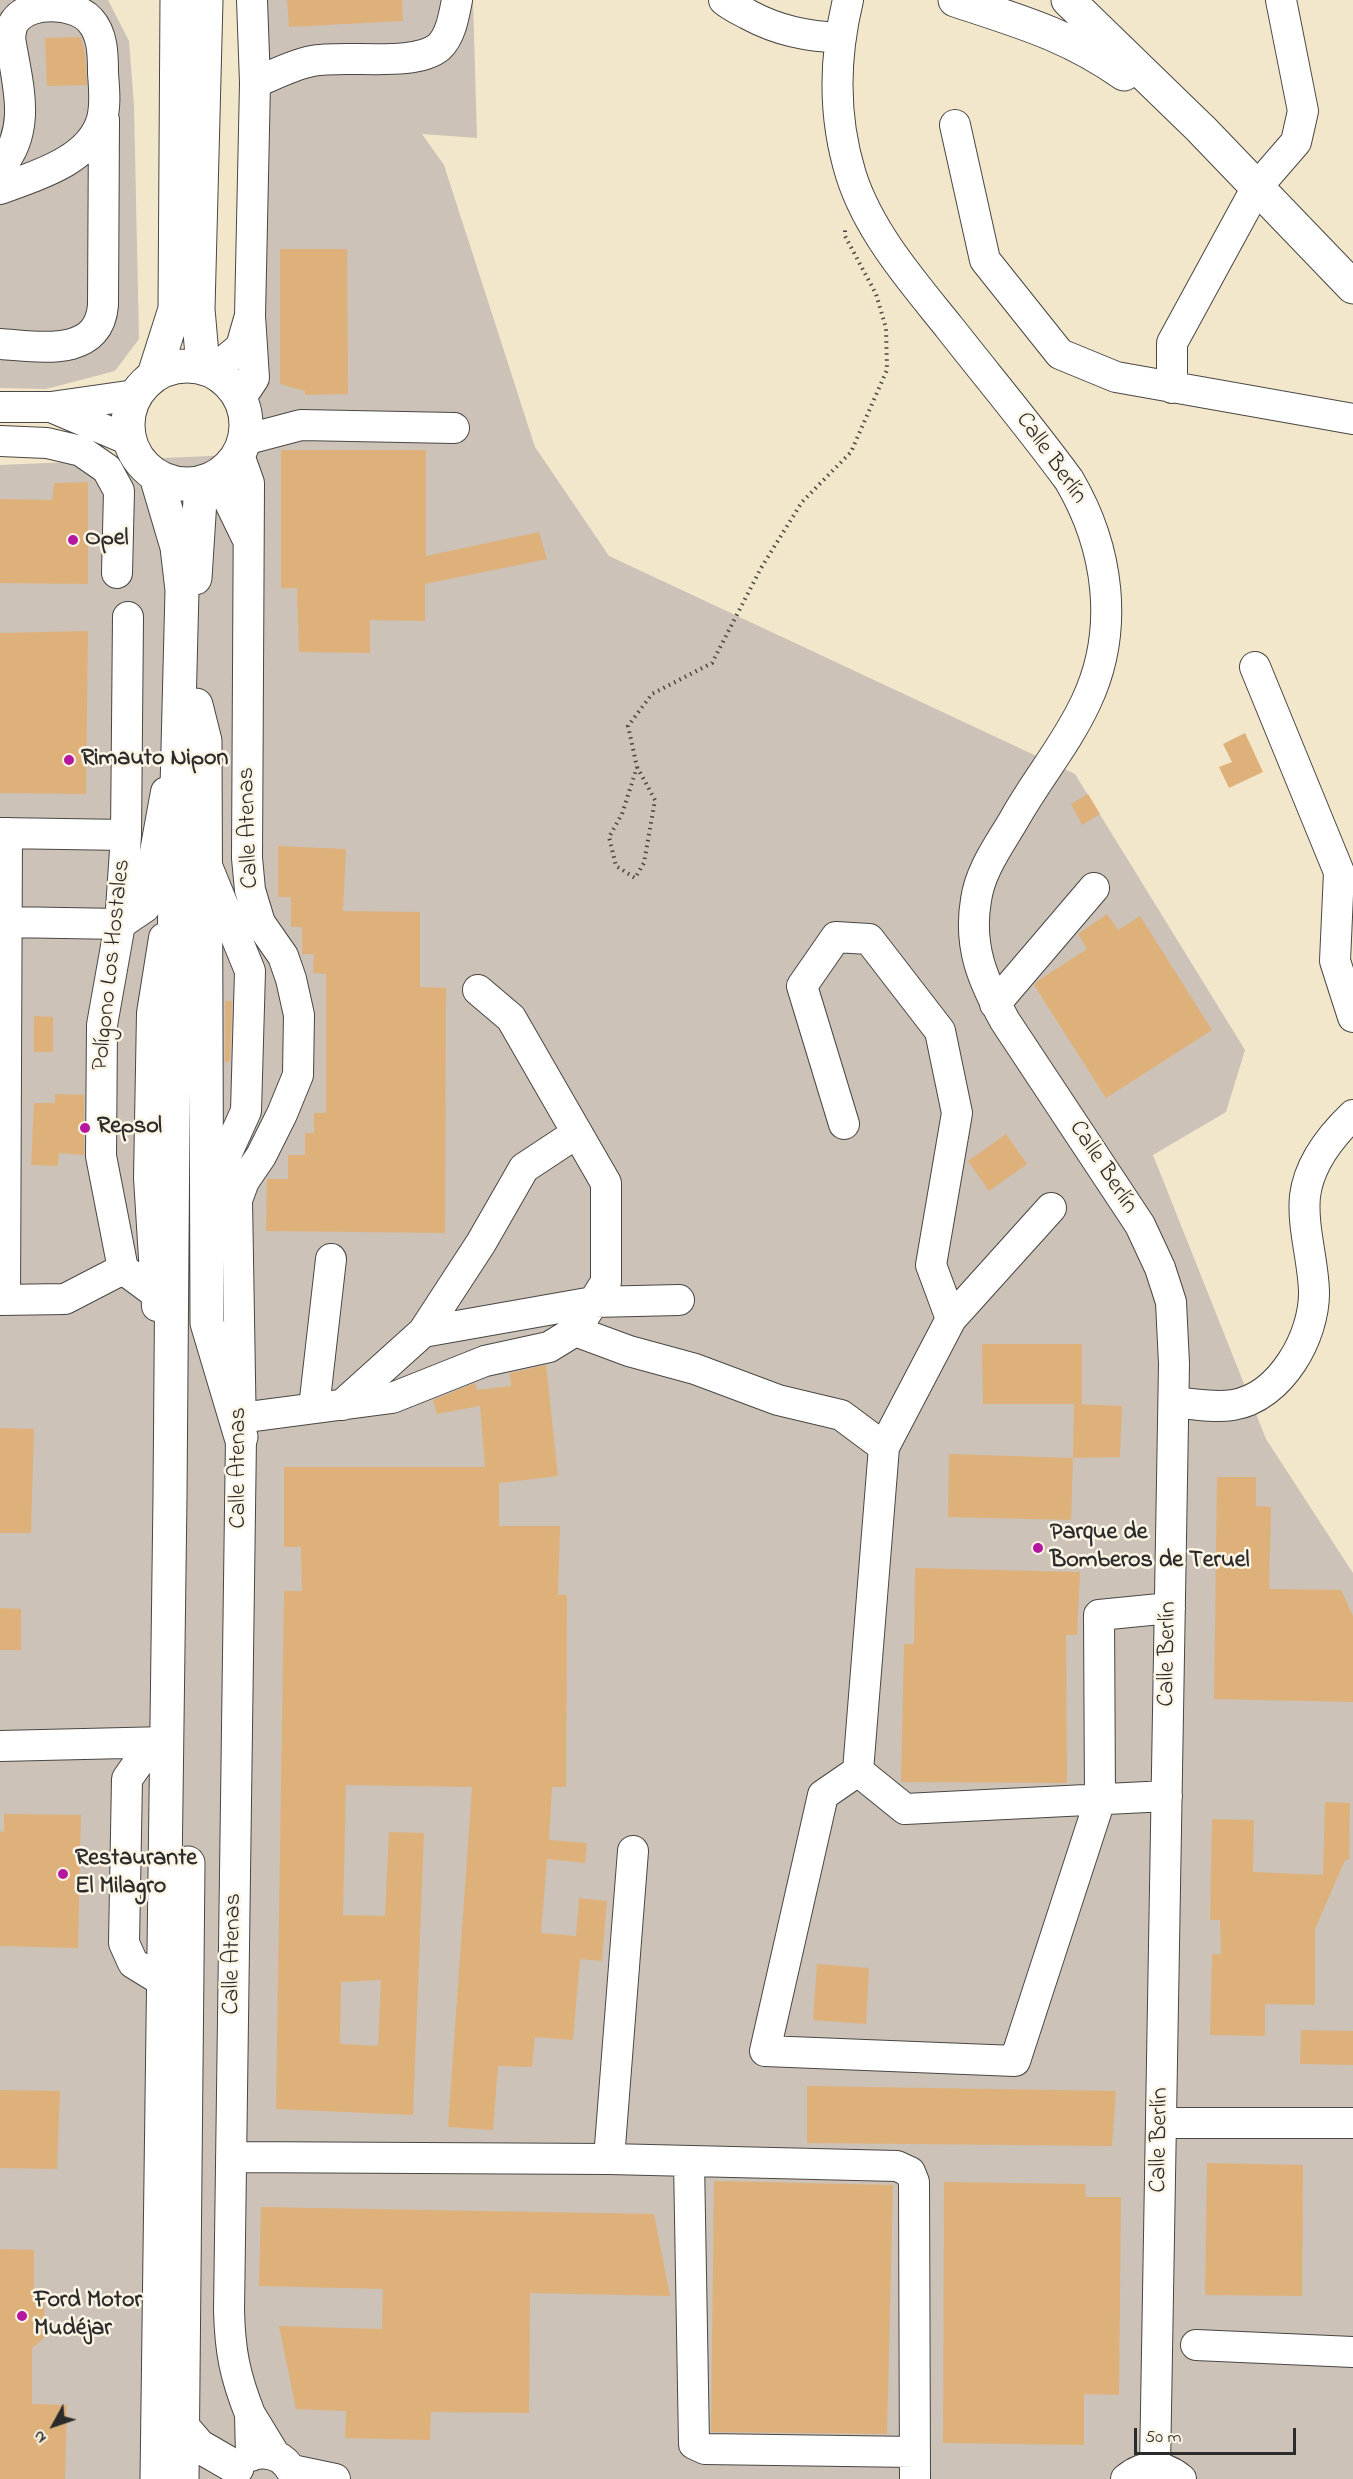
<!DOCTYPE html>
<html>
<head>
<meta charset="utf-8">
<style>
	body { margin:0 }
	#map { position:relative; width:1353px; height:2479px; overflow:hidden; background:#f3e7cb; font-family:"Indie Flower",sans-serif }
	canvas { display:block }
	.north { position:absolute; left:24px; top:2395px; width:60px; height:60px; -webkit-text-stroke:4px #fcf5e5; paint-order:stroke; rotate:230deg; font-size:16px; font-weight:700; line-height:24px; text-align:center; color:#2b2b2b }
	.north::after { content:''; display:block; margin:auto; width:21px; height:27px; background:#2b2b2b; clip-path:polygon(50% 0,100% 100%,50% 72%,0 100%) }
	.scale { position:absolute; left:1134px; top:2428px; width:162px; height:27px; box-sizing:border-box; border:3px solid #2b2b2b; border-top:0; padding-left:8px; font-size:18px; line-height:21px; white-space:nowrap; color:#2b2b2b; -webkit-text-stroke:4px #fcf5e5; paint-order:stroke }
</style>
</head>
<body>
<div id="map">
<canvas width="1353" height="2479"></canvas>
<div class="north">N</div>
<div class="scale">50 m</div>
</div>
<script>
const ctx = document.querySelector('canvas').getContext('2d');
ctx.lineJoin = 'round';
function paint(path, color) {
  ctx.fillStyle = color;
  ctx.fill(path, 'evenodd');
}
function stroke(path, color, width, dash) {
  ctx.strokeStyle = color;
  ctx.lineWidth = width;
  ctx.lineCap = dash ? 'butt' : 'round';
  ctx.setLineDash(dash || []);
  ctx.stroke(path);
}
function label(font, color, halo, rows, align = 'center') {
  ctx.font = font + ' "Indie Flower",sans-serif';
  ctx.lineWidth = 5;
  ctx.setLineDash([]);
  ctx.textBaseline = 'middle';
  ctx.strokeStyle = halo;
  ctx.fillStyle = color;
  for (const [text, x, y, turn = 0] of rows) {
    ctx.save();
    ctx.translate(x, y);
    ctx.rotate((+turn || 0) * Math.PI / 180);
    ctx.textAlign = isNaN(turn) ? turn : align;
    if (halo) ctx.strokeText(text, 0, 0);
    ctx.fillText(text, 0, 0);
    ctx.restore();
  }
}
paint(new Path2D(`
	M0 0H108L129 41 134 105 139 339 115 371 46 389 0 388Z
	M241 0H473L477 138 422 134 444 165 535 447 609 556 1075 774 1245 1050 1226 1112 1153 1155 1266 1439 1353 1573V2479H0V465L256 454 248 35Z`), '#ccc2b8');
paint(new Path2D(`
	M287 0H402L403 21 289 27Z
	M81 37 85 54 87 85 47 86 45 38Z
	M280 249H347L348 394 305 395V391L280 384Z
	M281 450H426V556L539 532 547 559 425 584V621L370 620V653L299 652 297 588H281Z
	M88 482V584L0 583V499L52 500 54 483Z
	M88 631 86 794 0 793V633Z
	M1245 733 1263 772 1229 788 1219 767 1232 762 1223 744Z
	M1088 794 1100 814 1082 825 1071 804Z
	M278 846 346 849 343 911 420 912V987L446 988 445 1233 266 1231 267 1179H288V1155H305V1133H314V1113H326V974L313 973 314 954H302V927H291V897H278Z
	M1107 914 1118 930 1140 916 1212 1030 1106 1098 1034 985 1039 980 1087 949 1078 934Z
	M225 1001H232L230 1062H225Z
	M34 1016 53 1017V1052H34Z
	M55 1094 84 1095V1155L59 1153 58 1166 31 1165 34 1103H55Z
	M1006 1134 1027 1164 989 1191 968 1161Z
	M982 1344H1082V1404H983Z
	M546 1365 558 1476 499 1483V1526H560L558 1595H567L566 1787H552L549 1840 587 1843 585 1863 547 1859 541 1933 576 1936 579 1898 607 1901 602 1961 580 1959 573 2040 535 2037 532 2067 498 2066 493 2130 448 2127 472 1787 346 1785 343 1915 385 1916 389 1832 424 1833 413 2115 276 2109 284 1591H302L301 1547H284V1467H485L480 1406 437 1414 433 1400 475 1383 477 1390 511 1386 510 1373ZM381 1980 378 2046 340 2044 341 1982Z
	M1074 1404 1122 1406 1120 1457 1073 1458Z
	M0 1428 34 1429 31 1533H0Z
	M949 1454 1073 1458 1071 1520 948 1517Z
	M1217 1477H1256V1506L1271 1507 1269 1589 1341 1590 1353 1616V1702L1214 1699Z
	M915 1568 1080 1572 1077 1635H1066L1067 1783 901 1782 904 1644H914Z
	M0 1608 21 1609V1650H0Z
	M1325 1802 1350 1803 1349 1860H1345L1315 1929V2005L1265 2004V2036L1210 2035 1212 1954H1221L1220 1920H1210L1212 1819 1254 1820 1253 1872 1323 1875Z
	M4 1814 81 1815 78 1948 0 1946V1831L4 1832Z
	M817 1964 869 1968 866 2024 813 2020Z
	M1301 2030 1353 2031V2065L1300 2064Z
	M807 2086 1116 2091 1112 2146 807 2143Z
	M0 2090 60 2091 57 2169 0 2168Z
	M1207 2163 1303 2165 1302 2296 1205 2295Z
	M714 2181 893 2185 887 2434 711 2432Z
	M944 2182 1085 2184 1086 2197H1121L1119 2395 1084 2394V2445L943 2443Z
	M261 2207 654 2214 670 2296 530 2293 529 2413 431 2412 430 2440 345 2438 346 2411 296 2409 279 2326 382 2329 383 2289 259 2286Z
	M0 2249 34 2250V2289L44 2295 45 2337 32 2348V2404L67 2405 65 2479H0Z`), '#deb17a');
const minor = new Path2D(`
	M724 0C731 6 740 10 749 15 779 31 806 36 841 38
	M848 0C834 58 833 117 851 175 869 232 912 281 949 327 989 378 1031 428 1069 480 1109 548 1120 630 1086 702 1067 743 1037 779 1015 818 1000 844 980 870 976 900 968 947 983 981 1005 1021L1140 1225 1160 1268 1171 1302 1174 1364 1155 2467
	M255 83C273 75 292 65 312 61 345 54 414 68 439 47 451 36 454 15 457 0
	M955 125 985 260 1060 354 1116 377 1353 419
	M0 167C33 129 17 83 10 38 11 32 11 26 15 21 30 0 75 3 90 20 103 34 103 55 103 73 104 88 106 104 102 119 91 160 36 176 0 189
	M0 344C37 346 99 359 103 305L104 120
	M212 371 241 347 249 319
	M1172 388V343L1257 187 1296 142 1303 111 1281 0
	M240 399 254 378 250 316 255 83 252 0
	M0 407H51L135 395
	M51 407 129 440
	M244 440 301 425 454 428
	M0 441 47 443 81 451 107 469 119 491 117 573
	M239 455 249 483 247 858 250 890 260 923 283 956 291 979 299 1015 298 1075 282 1114 261 1156 244 1181 237 1200 241 1437 229 2310C230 2352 235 2376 250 2414
	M217 476 246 536
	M128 617 126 835 120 924 102 1025 101 1156 123 1269 157 1294
	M1255 667 1339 872 1335 961 1353 1017
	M0 833 126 835
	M7 922 120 924 145 907 166 792
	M995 1004 1094 888
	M844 1124 802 986 836 937 869 939 940 1031 957 1113 931 1265 951 1319
	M207 1197 246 1111 250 971 207 866
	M1051 1208 951 1319 884 1447 858 1771 905 1809 1167 1796
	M0 1300 65 1299 123 1269
	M5 1300 7 833
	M157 1306 149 1178 152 1013 164 938
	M575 1331 629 1351 695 1369 778 1400 841 1415 884 1447
	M423 1332 481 1243 524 1168 577 1133
	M1174 1402C1193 1404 1214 1408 1233 1405 1281 1397 1315 1336 1314 1291 1313 1259 1302 1227 1305 1196 1309 1164 1331 1136 1353 1115
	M342 1405 423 1332 593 1302 679 1300
	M314 1408 331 1259
	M240 1418 392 1398 485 1361 549 1347 575 1331 606 1282V1183L511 1018 478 990
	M0 1746 167 1742
	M858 1771 823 1795 765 2051 1015 2061 1100 1800 1099 1615 1170 1608
	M164 1982 133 1963 124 1943 127 1779 139 1762 167 1742
	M1161 2123H1353
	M231 2157 609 2159 897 2166 910 2172 914 2182 915 2479
	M609 2159 633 1851
	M689 2161 694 2444 705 2449 915 2452
	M1196 2345 1353 2352
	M257 2454C276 2451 289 2461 295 2479
	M251 2456 250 2414 275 2455
	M292 2470 335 2479
	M1126 2479C1144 2464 1163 2464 1181 2479`);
const major = new Path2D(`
	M955 0C1018 21 1067 34 1124 74
	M1068 0 1201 129 1353 287
	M128 425a59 59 0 1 1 118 0a59 59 0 1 1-118 0Z
	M203 367 198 309 206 0
	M154 375 175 309 177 0
	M156 476 177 547 182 590 175 867 170 1496 157 2479
	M195 578 201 484
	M196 705 205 741 207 1323 241 1437
	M181 2425 199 2446 237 2468
	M182 2479 188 1863`);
stroke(minor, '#494743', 32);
stroke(major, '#494743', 35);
stroke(new Path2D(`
	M637 767 655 800 644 863 635 878 616 866 609 837 622 814 637 767 628 726 652 694 712 663 761 568 802 502 851 452 887 370 886 328 876 294 845 236V227`), '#494743', 4, [1.5, 4.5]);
stroke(minor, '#fff', 30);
stroke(major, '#fff', 33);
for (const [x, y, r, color] of [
	[73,540,6,"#b5179e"],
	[69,760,6,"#b5179e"],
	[85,1128,6,"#b5179e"],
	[1038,1548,6,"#b5179e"],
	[63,1874,6,"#b5179e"],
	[22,2316,6,"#b5179e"]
]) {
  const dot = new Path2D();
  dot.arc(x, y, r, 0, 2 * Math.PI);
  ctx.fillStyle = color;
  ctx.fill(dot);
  stroke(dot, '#fcf5e5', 2);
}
label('24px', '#2b2b2b', '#fcf5e5', [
	["Calle Berlín",1050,459,55],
	["Calle Atenas",250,828,-92],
	["Polígono Los Hostales",113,965,-84],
	["Calle Berlín",1102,1168,57],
	["Calle Atenas",240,1468,-90],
	["Calle Berlín",1169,1654,-89],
	["Calle Atenas",234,1954,-89],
	["Calle Berlín",1161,2140,-89]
]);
label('bold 24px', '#2b2b2b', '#fcf5e5', [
	["Opel",85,540],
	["Rimauto Nipon",81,760],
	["Repsol",97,1128],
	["Parque de",1050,1534],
	["Bomberos de Teruel",1050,1562],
	["Restaurante",75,1860],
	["El Milagro",75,1888],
	["Ford Motor",34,2302],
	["Mudéjar",34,2330]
], 'left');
</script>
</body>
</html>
